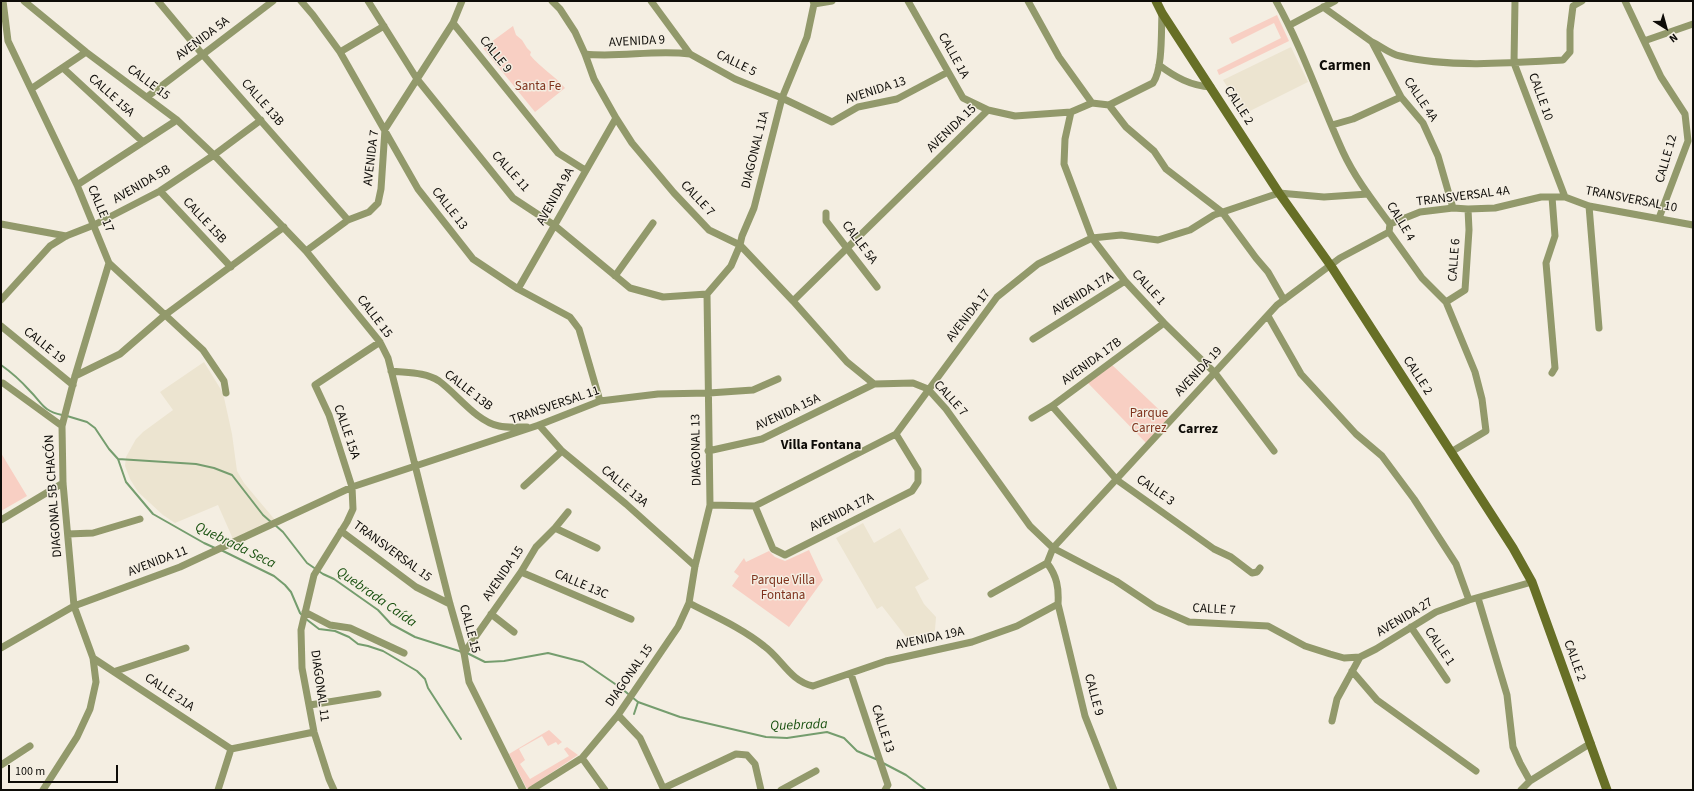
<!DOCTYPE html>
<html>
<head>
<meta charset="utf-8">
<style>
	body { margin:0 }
	#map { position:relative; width:1694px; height:791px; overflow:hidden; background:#f4eee2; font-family:"Source Sans 3",sans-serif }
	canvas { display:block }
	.frame { position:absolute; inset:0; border:2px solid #0e0c08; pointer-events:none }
	.north { position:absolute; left:1646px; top:8px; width:40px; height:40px; -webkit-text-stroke:3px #f4eee2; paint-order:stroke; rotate:143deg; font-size:11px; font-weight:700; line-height:16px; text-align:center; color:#0e0c08 }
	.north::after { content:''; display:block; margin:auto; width:14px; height:18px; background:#0e0c08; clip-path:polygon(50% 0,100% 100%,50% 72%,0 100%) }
	.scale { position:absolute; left:8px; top:765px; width:110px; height:18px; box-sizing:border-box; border:2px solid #0e0c08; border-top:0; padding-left:5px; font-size:12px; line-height:14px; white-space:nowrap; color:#0e0c08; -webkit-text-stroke:3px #f4eee2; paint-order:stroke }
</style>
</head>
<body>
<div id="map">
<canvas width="1694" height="791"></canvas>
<div class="frame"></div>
<div class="north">N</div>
<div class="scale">100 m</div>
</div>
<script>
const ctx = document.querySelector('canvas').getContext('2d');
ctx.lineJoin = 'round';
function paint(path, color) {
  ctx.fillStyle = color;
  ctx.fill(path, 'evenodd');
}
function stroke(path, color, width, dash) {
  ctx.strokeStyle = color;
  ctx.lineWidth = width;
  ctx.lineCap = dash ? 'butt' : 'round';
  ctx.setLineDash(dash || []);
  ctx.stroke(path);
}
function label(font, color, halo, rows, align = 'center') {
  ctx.font = font + ' "Source Sans 3",sans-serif';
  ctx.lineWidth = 3;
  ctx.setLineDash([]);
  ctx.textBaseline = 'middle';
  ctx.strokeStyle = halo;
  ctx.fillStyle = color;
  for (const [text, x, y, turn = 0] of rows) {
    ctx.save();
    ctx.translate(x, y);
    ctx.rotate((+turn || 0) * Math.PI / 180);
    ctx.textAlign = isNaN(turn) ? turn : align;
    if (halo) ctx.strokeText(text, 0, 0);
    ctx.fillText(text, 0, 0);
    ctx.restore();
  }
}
paint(new Path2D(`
	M1291 47 1308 82 1244 114 1223 80Z
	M204 362 223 393 232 434 237 471 244 483 275 520 233 539 218 505 175 523 163 515 138 492 130 479 125 466 126 457 136 439 143 432 173 410 160 392Z
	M863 523 874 543 900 528 929 579 915 587 924 604 936 617 935 630 928 639 910 642 882 606 877 609 836 538Z`), '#ece4d0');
paint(new Path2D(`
	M1277 15 1289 41 1219 75 1217 70 1281 38 1274 23 1232 44 1229 38Z
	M513 26 516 35 522 40 527 48 531 52 530 55C541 68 555 76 565 88L535 112 483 48Z
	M1110 363 1171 421 1148 445 1086 381Z
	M1 453 27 496 1 511Z
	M809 550 823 580 789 627 732 586 739 576 734 572 744 558 746 562 769 551 775 557 785 561Z
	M549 730 562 742 558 745 556 742 548 746 542 736 519 749 525 760 520 764 530 779 569 756 564 749 567 747 578 755 527 789 509 754Z`), '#f8cfc3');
stroke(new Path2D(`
	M1 365C11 372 22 382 30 391 43 404 43 411 62 415
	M67 416 87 422 95 428 109 449 118 459 126 482 153 514 204 543 215 548
	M118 459 196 464 214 468 232 475 263 515 271 522
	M275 525 283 532 307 563 323 574 334 579 378 610 391 624 415 637 462 652
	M221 550 274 576 285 585 291 592 300 613 303 616
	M306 619 319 629 335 631 349 637 358 644 368 646 383 651 417 671 425 679 428 688 461 739
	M467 653 485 662 504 661 548 653 583 662 621 688 638 702 634 714
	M638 702 680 717 766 737 787 738 827 732 844 738 857 751 878 760
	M883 763 906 775 926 790`), '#759d6e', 2);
stroke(new Path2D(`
	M3 1 8 41 77 185 109 263 203 350 224 381 226 393
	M24 1 86 52 177 120 214 155 306 251 380 342 388 358 450 604 464 653 469 682 523 790
	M158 1 203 55 348 220
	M301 1 313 15 340 52 418 189 473 259 518 289 570 317 579 329 600 401
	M368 1 417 79 513 198 554 225 630 288 663 297 707 294
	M552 1 560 9 575 32 585 54 594 79 616 118 632 143 674 193 709 230 740 245 793 301 847 362 874 384 913 383 928 389 946 409 1030 526 1053 548 1116 581 1155 607 1189 622 1268 626 1305 646 1330 654 1344 658 1360 657
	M651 1 690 54 735 79 782 98 832 122 858 107 897 99 948 72
	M908 1 963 98 988 110
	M1028 1 1059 57 1092 103
	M1276 1C1303 49 1320 102 1343 152 1355 178 1373 201 1390 224L1389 232 1422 278 1446 302 1475 372 1482 399 1486 431 1451 452
	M1515 1 1514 63 1565 197
	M1625 1 1661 77 1685 114 1688 141 1659 218
	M814 4 832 1
	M1323 7 1372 42 1401 97 1423 123 1438 156 1453 208
	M453 23 558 153 585 170
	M1290 25 1335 1
	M1644 41 1693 24
	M1372 42C1381 46 1390 54 1400 56 1448 68 1513 63 1563 60L1570 52V30L1573 6 1582 1
	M340 52 384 26
	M585 54C620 58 655 49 690 54
	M1159 65C1175 77 1191 86 1211 87
	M63 68 143 142
	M31 89 86 52
	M147 97 273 1
	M1109 105 1126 127 1154 151 1166 169 1222 212 1256 258 1268 272 1284 300
	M1071 112 1065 139 1064 164 1092 238 1125 281 1164 323 1215 373 1274 451
	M1332 125 1353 119 1401 97
	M77 185 177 120
	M160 191 231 267
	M1552 197 1555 236 1546 263 1555 368 1552 373
	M1589 206 1599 328
	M826 213V221L877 287
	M1 224 66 236
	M1390 224 1420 212 1453 208 1468 209 1495 208 1541 197H1565L1589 206 1693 225
	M306 251 348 220 369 212 378 203 381 189 385 129 453 23 462 1
	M615 276 653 223
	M518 289 616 118
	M707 294 731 266 740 245 742 236 754 208 782 98 807 37 814 4 813 1
	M1 300 50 246 66 236 94 225 160 191 214 155 261 120
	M793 301 988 110 1015 116 1071 112 1092 103 1109 105 1153 83C1163 69 1161 31 1162 13
	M1446 302 1465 290 1469 230 1468 209
	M1268 316 1301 374 1356 434 1382 456 1414 499 1456 564 1469 600
	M1 326 73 385
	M1033 339 1125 281
	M391 371C408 373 425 372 439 381 457 394 477 422 499 426 507 428 518 427 527 427
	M75 376 120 354 165 315 284 227
	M1 383H3L62 426
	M1052 406 1117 480 1214 549 1231 557 1252 573 1257 572 1260 568
	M1032 418 1052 406 1164 323
	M539 425 562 451 626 504 695 566
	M708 451 762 439 874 384
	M524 486 562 451
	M710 505 755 506 896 434 997 297 1038 264 1092 238 1121 235 1158 240 1190 230 1214 215 1279 193 1324 197 1368 194
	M755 506 773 549 785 555 912 491 918 482V470L896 434
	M1 520 63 483
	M555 528 597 548
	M341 531 416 587 450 604
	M68 534 93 533 140 519
	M1047 563C1057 576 1059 588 1058 604L1085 716 1114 790
	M521 572 631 619
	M991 594 1047 563 1053 548 1277 305 1340 258 1389 232
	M1478 598 1507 695 1513 747 1520 763 1530 781
	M689 603C714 616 742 628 764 646 782 659 790 681 813 686L886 661 972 642 1017 626 1058 604
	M305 612 330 625 350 628 404 653
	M491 614 514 632
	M1411 627 1447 680
	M1 648 74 606 180 567 352 487 539 425 600 401 658 394 709 393 753 390 778 379
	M464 653 521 572 536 547 555 528 568 512
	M93 658 231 749
	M116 671 186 648
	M1352 671 1377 700 1476 771
	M851 674 888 785 885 790
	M310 705 378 694
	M618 715 640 738 664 790
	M1332 721 1337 699 1360 657 1376 649 1436 612 1469 600 1532 582
	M231 749 314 732
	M582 758 605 790
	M1 765 30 746
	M664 788 736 754 747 755 755 764 761 790
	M43 790 77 737 90 709 96 682 93 658 74 606 63 483 62 426 75 376 109 263
	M218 790 231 749
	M334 790 329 779 314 732 302 668 301 630 314 575 347 522 353 509 352 487 329 415 315 385 380 342
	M531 790 582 758 618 715 678 627 689 603 695 566 710 505 707 294
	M781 790 816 771
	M1521 790 1530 781 1591 743`), '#92996b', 7);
stroke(new Path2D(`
	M1156 1 1162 13 1279 193 1331 266 1513 548 1532 582 1607 790`), '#676f26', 9);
label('13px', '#0e0c08', '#f4eee2', [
	["AVENIDA 5A",203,39,-37],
	["AVENIDA 9",637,42,-3],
	["CALLE 9",495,55,51],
	["CALLE 1A",953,56,61],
	["CALLE 5",736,64,26],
	["CALLE 15",148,83,37],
	["AVENIDA 13",876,91,-18],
	["CALLE 15A",111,96,42],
	["CALLE 10",1540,97,70],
	["CALLE 4A",1420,100,56],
	["CALLE 13B",262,103,49],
	["CALLE 2",1238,106,57],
	["AVENIDA 15",952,129,-44],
	["DIAGONAL 11A",756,150,-76],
	["AVENIDA 7",372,158,-83],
	["CALLE 12",1667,159,-74],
	["CALLE 11",510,172,48],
	["AVENIDA 5B",142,185,-30],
	["AVENIDA 9A",556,197,-61],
	["TRANSVERSAL 4A",1463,197,-7],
	["CALLE 7",697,199,47],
	["TRANSVERSAL 10",1631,200,11],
	["CALLE 17",100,209,67],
	["CALLE 13",449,209,52],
	["CALLE 15B",204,221,47],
	["CALLE 4",1400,222,59],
	["CALLE 5A",859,243,53],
	["CALLE 6",1455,260,-86],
	["CALLE 1",1148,288,48],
	["AVENIDA 17A",1083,294,-32],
	["AVENIDA 17",969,316,-52],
	["CALLE 15",374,317,53],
	["CALLE 19",44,346,39],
	["AVENIDA 17B",1092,362,-36],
	["AVENIDA 19",1199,372,-47],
	["CALLE 2",1417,376,57],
	["CALLE 13B",468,391,38],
	["CALLE 7",950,399,48],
	["TRANSVERSAL 11",555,406,-19],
	["AVENIDA 15A",788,413,-25],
	["CALLE 15A",346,432,71],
	["DIAGONAL 13",697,450,-91],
	["CALLE 13A",624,487,40],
	["CALLE 3",1155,491,35],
	["DIAGONAL 5B CHACÓN",54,496,-94],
	["AVENIDA 17A",842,513,-27],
	["TRANSVERSAL 15",392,552,36],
	["AVENIDA 11",158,562,-21],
	["AVENIDA 15",504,574,-56],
	["CALLE 13C",581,585,23],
	["CALLE 7",1214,610,3],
	["AVENIDA 27",1405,618,-31],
	["CALLE 15",469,629,75],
	["AVENIDA 19A",930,639,-12],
	["CALLE 1",1439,647,56],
	["CALLE 2",1574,661,70],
	["DIAGONAL 15",630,676,-55],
	["DIAGONAL 11",319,686,82],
	["CALLE 21A",169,693,34],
	["CALLE 9",1093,695,75],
	["CALLE 13",882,729,72]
]);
label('13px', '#7f331d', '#f4eee2', [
	["Santa Fe",538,87],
	["Parque",1149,414],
	["Carrez",1149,429],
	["Parque Villa",783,581],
	["Fontana",783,596]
]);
label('bold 14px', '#0e0c08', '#f4eee2', [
	["Carrez",1198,430],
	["Villa Fontana",821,446]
]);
label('italic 14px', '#195110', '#f4eee2', [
	["Quebrada Seca",235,546,26],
	["Quebrada Caída",376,598,35],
	["Quebrada",799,726,-2]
]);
label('bold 15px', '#0e0c08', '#f4eee2', [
	["Carmen",1345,67]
]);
</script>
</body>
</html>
